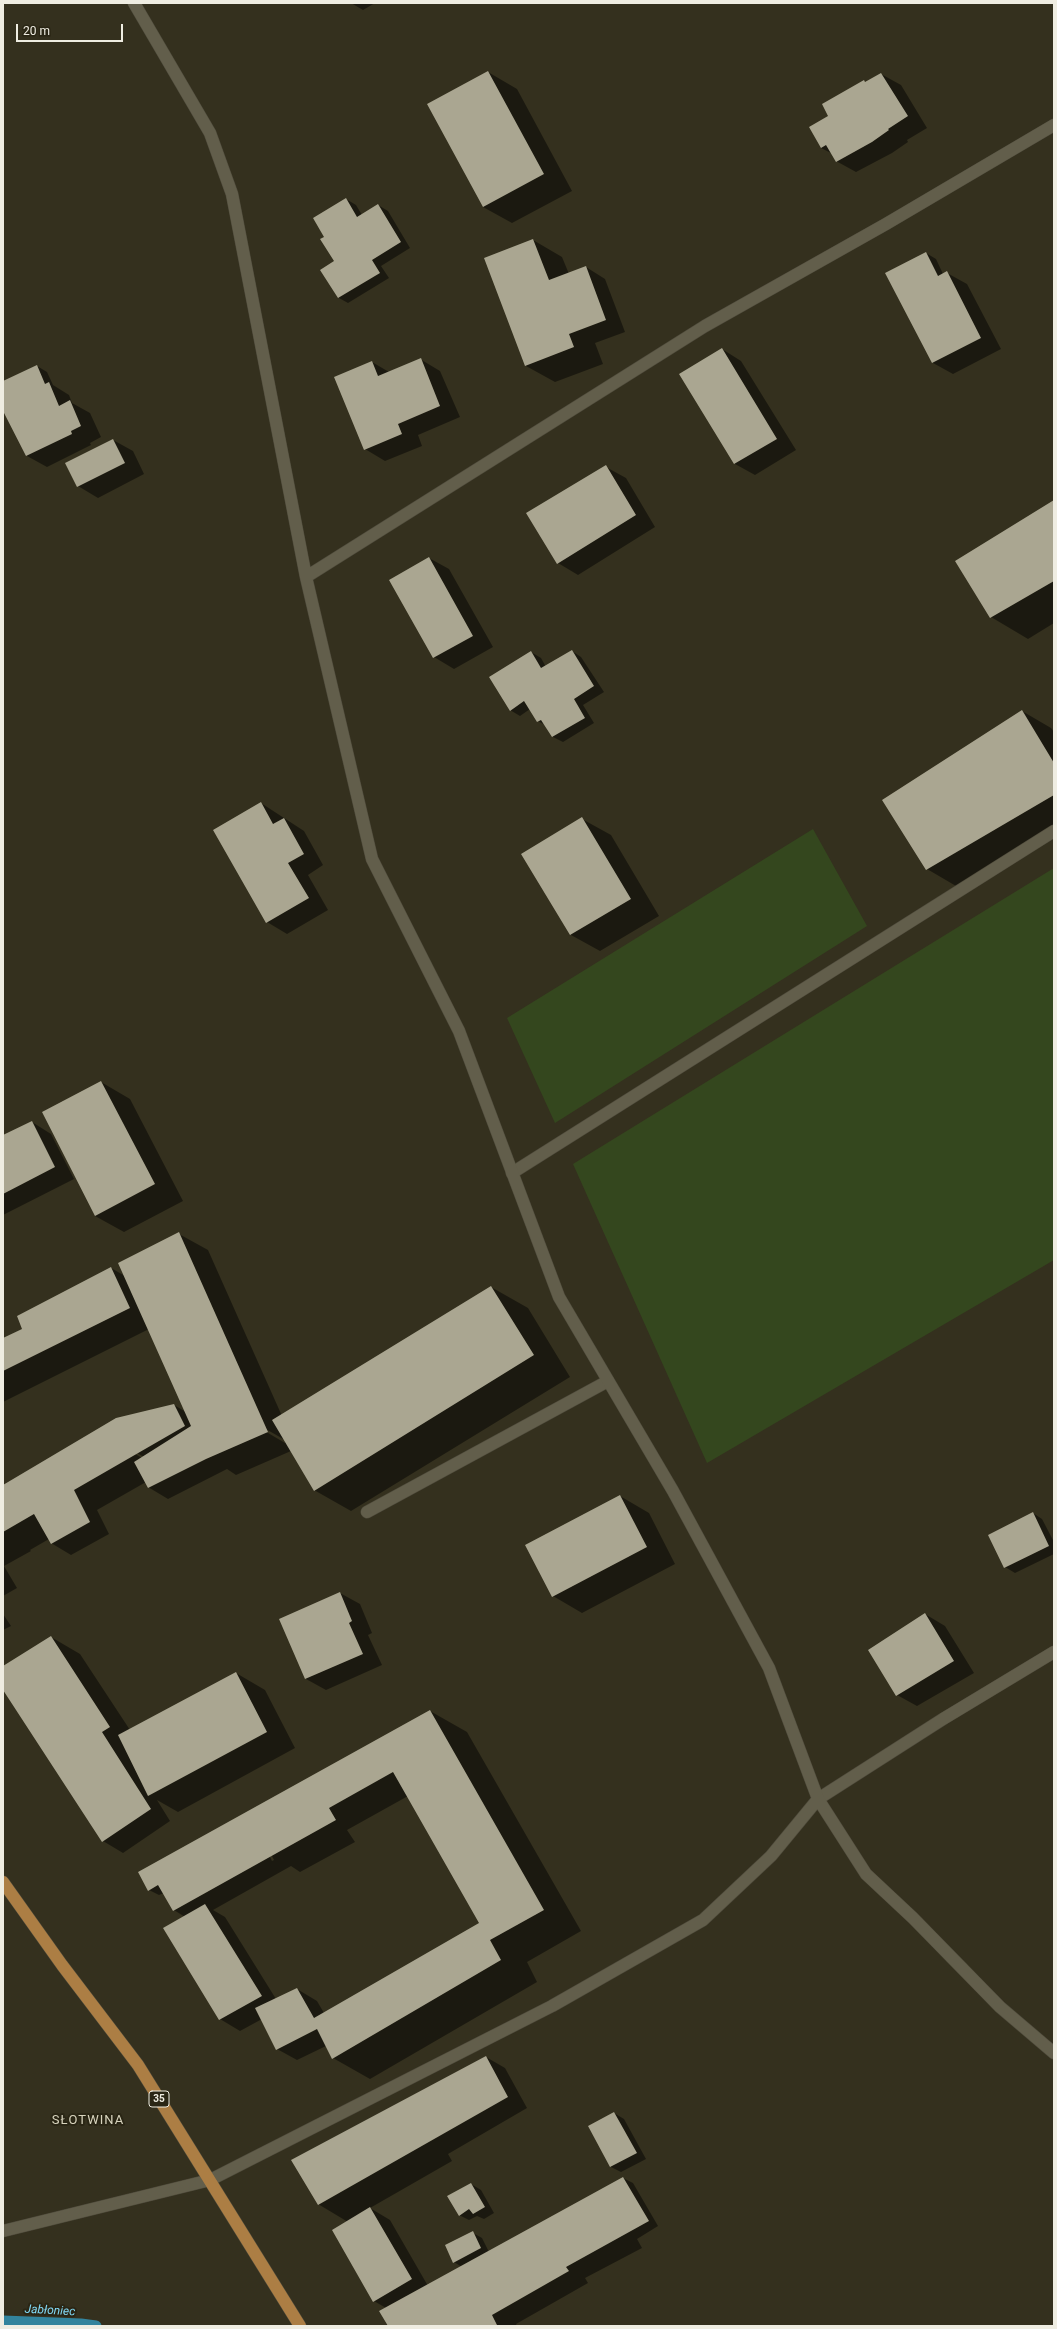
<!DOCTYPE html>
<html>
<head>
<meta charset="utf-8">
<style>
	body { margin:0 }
	#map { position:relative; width:1057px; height:2329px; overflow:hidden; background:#34301e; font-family:Roboto,sans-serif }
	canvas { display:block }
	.frame { position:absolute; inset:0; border:4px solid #efede2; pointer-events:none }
	.scale { position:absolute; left:16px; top:24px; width:107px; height:18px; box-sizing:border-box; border:2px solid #efede2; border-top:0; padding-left:5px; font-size:12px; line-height:14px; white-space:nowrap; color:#efede2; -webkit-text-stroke:3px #2a2615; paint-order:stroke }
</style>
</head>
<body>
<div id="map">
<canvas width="1057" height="2329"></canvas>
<div class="frame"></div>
<div class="scale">20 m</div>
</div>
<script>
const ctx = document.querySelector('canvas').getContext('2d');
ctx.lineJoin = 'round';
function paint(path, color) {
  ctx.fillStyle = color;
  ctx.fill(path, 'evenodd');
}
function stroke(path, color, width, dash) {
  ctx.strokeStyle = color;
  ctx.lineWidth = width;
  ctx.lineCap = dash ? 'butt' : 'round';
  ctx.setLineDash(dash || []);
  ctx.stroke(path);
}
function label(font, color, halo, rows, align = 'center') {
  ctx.font = font + ' Roboto,sans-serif';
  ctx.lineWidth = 4;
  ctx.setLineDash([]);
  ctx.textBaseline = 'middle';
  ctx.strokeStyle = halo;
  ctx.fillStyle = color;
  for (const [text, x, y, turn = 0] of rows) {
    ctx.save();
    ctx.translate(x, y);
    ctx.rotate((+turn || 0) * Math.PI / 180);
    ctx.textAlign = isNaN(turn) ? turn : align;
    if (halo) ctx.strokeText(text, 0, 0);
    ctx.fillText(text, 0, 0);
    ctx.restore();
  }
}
paint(new Path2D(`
	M813 829 867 926 555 1123 507 1018Z
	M1054 868V1260L707 1463 573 1164Z`), '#34471e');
paint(new Path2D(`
	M351 3H375L363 10Z
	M488 72 517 89 572 191 512 223 483 207Z
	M881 74 901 85 927 128 907 140 908 142 892 153 856 172 836 161 833 154 821 148 830 117 864 81 866 83Z
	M346 199 356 205 362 215 378 205 388 211 410 248 381 266 389 278 348 303 339 298 335 261 326 237Z
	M533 240 562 257 569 274 586 267 605 279 625 332 595 343 603 364 555 382 526 366Z
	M926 253 936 259 943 274 947 273 967 284 1001 349 953 374 933 363 886 274Z
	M722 349 741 361 796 450 755 475 735 464 681 374Z
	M420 359 440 371 460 417 418 435 422 446 385 461 365 449 372 362 389 372Z
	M37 366 47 372 53 385 69 395 72 403 90 413 101 437 90 443 91 445 47 467 27 456 3 408V382Z
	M113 440 133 451 144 474 98 498 78 486Z
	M606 467 626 478 655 527 578 575 558 563Z
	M1054 502V623L1028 639 991 617Z
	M429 558 449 569 493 647 454 669 434 657Z
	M572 651 581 657 604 692 583 705 594 723 563 742 553 737 547 726 538 721 530 709 520 716 510 710 531 652 541 658 546 667Z
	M1022 711 1051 728 1054 732V828L956 886 927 869Z
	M261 803 304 831 323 865 308 875 328 910 287 934 267 922Z
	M582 819 611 835 659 916 600 951 571 935 523 854Z
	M101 1082 130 1099 183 1201 124 1232 95 1216Z
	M32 1122 51 1134 74 1179 3 1215V1136Z
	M179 1234 208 1250 282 1416 491 1287 528 1308 570 1377 351 1511 314 1490 291 1451 236 1475 227 1469 168 1499 148 1487 146 1482 97 1510 109 1534 71 1555 51 1543 49 1539 30 1550 31 1551 4 1566 17 1588 3 1596V1486L174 1405 186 1412 149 1329 3 1402V1339L23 1329 111 1268 125 1276ZM264 1428 285 1440V1443L263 1430ZM132 1450 144 1457 142 1458 132 1452Z
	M620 1496 649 1513 675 1564 582 1613 553 1596Z
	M1033 1513 1042 1519 1054 1542V1554L1015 1573 1005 1567Z
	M340 1593 360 1604 372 1633 368 1635 382 1665 326 1690 306 1679 280 1620Z
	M3 1614 11 1626 3 1630Z
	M925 1614 945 1626 974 1673 917 1706 897 1695Z
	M51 1637 80 1654 130 1730 236 1673 265 1690 295 1748 178 1812 157 1800 170 1821 123 1853 103 1841 3 1688V1667Z
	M430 1711 467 1732 581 1931 527 1962 537 1982 370 2079 333 2058 326 2046 297 2060 277 2049 262 2019 240 2031 220 2019 185 1917 174 1910 164 1893 159 1895 149 1890ZM408 1796 481 1924 324 2013 317 2001 297 1989 276 1999 225 1917 213 1910 291 1866 300 1872 355 1842 347 1830ZM256 1829H258L274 1860 272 1861Z
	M486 2057 505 2068 527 2108 448 2154 452 2161 370 2208 390 2220 428 2286 462 2267 454 2262 473 2233 482 2238 489 2252 623 2178 633 2183 658 2226 637 2239 642 2248 585 2278 588 2283 516 2324 517 2326H389L381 2311 386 2308 374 2301 348 2222 318 2204Z
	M614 2113 624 2119 646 2159 621 2172 611 2167 589 2127Z
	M471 2184 481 2190 494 2213 484 2219 477 2216 469 2220 459 2215Z`), '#0007');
stroke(new Path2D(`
	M3 2321 81 2324 96 2326`), '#33849d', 11);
paint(new Path2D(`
	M488 71 544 174 483 207 427 104Z
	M881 73 908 116 888 129 889 130 872 142 836 162 826 145 821 148 809 127 828 116 822 104 864 80 865 82Z
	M346 198 357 217 378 204 401 242 372 260 380 273 338 298 320 270 334 261 320 239 324 237 313 218Z
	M533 239 549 280 586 266 606 320 569 334 574 347 525 366 484 258Z
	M926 252 938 276 947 271 981 338 932 363 885 273Z
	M722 348 777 439 734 464 679 374Z
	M421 358 440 406 398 424 402 434 364 450 334 377 372 361 378 376Z
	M37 365 45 384 49 382 59 406 70 400 81 426 71 431 72 434 26 456 3 411V381Z
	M113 439 125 463 77 487 65 463Z
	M606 465 636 515 557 564 526 513Z
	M1054 500V581L990 618 955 561Z
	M429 557 473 636 433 658 389 580Z
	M572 650 594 686 574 699 585 718 552 737 541 720 537 722 524 701 510 711 489 677 531 651 541 668Z
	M1022 710 1054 763V795L926 870 882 800Z
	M261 802 273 824 284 818 304 854 288 863 309 898 266 923 213 830Z
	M582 817 631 899 570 935 521 854Z
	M101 1081 155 1184 95 1216 42 1112Z
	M32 1121 55 1167 3 1194V1135Z
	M179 1232 268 1432 206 1459 148 1488 134 1462 191 1426 118 1263Z
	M111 1267 130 1308 3 1371V1338L22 1329 17 1316Z
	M491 1286 534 1355 314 1491 272 1420Z
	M174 1404 185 1426 74 1490 90 1522 51 1544 34 1514 3 1532V1485L116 1418Z
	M620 1495 647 1547 552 1597 525 1545Z
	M1033 1512 1049 1546 1004 1568 988 1535Z
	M340 1592 352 1621 349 1623 363 1654 305 1679 279 1619Z
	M925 1613 954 1661 896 1696 868 1650Z
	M51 1636 110 1727 102 1732 151 1809 102 1842 3 1690V1666Z
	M236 1672 267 1732 148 1796 118 1735Z
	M430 1710 544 1910 490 1940 501 1960 332 2059 317 2029 276 2050 255 2008 297 1988 314 2018 479 1923 393 1772 329 1808 336 1820 173 1911 158 1885 148 1891 138 1872Z
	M205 1904 262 1996 219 2020 163 1928Z
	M486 2056 508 2097 318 2205 291 2160Z
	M614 2112 637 2153 610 2167 588 2126Z
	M623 2177 649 2221 566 2267 569 2271 492 2315 497 2325 388 2326 379 2311Z
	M471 2183 485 2207 473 2214 469 2209 459 2216 447 2196Z
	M370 2207 412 2279 373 2302 332 2230Z
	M473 2231 481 2248 453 2263 445 2245Z`), '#aaa691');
const service = new Path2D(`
	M512 1173 1054 831
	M367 1512 608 1381
	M818 1799 943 1719 1054 1652`);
const minor = new Path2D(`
	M134 3 210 133 232 194 306 577
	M1054 125 886 224 705 326 306 577 372 859 459 1031 559 1297 673 1491 769 1668 818 1799 866 1874 913 1918 1000 2007 1054 2053
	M3 2231 210 2180 552 2006 703 1920 771 1856 818 1799`);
const primary = new Path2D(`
	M3 1882 62 1965 138 2065 300 2326`);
stroke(service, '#4f4b3c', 13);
stroke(minor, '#4f4b3c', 13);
stroke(primary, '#4f4b3c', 13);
stroke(service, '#625e4b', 12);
stroke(minor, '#625e4b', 12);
stroke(primary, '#ac7e44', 12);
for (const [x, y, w] of [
	[159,2099,20]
]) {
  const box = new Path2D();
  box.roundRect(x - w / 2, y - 8, w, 16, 3);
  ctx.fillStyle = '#2a2615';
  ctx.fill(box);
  stroke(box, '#efede2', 1);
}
label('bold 10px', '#efede2', null, [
	["35",159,2099]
]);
label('italic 12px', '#82d9f6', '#2a2615', [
	["Jabłoniec",50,2311,3]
]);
ctx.letterSpacing = '1px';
label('13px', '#d8d4be', '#2a2615', [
	["SŁOTWINA",88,2121]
]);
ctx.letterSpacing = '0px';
</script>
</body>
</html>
